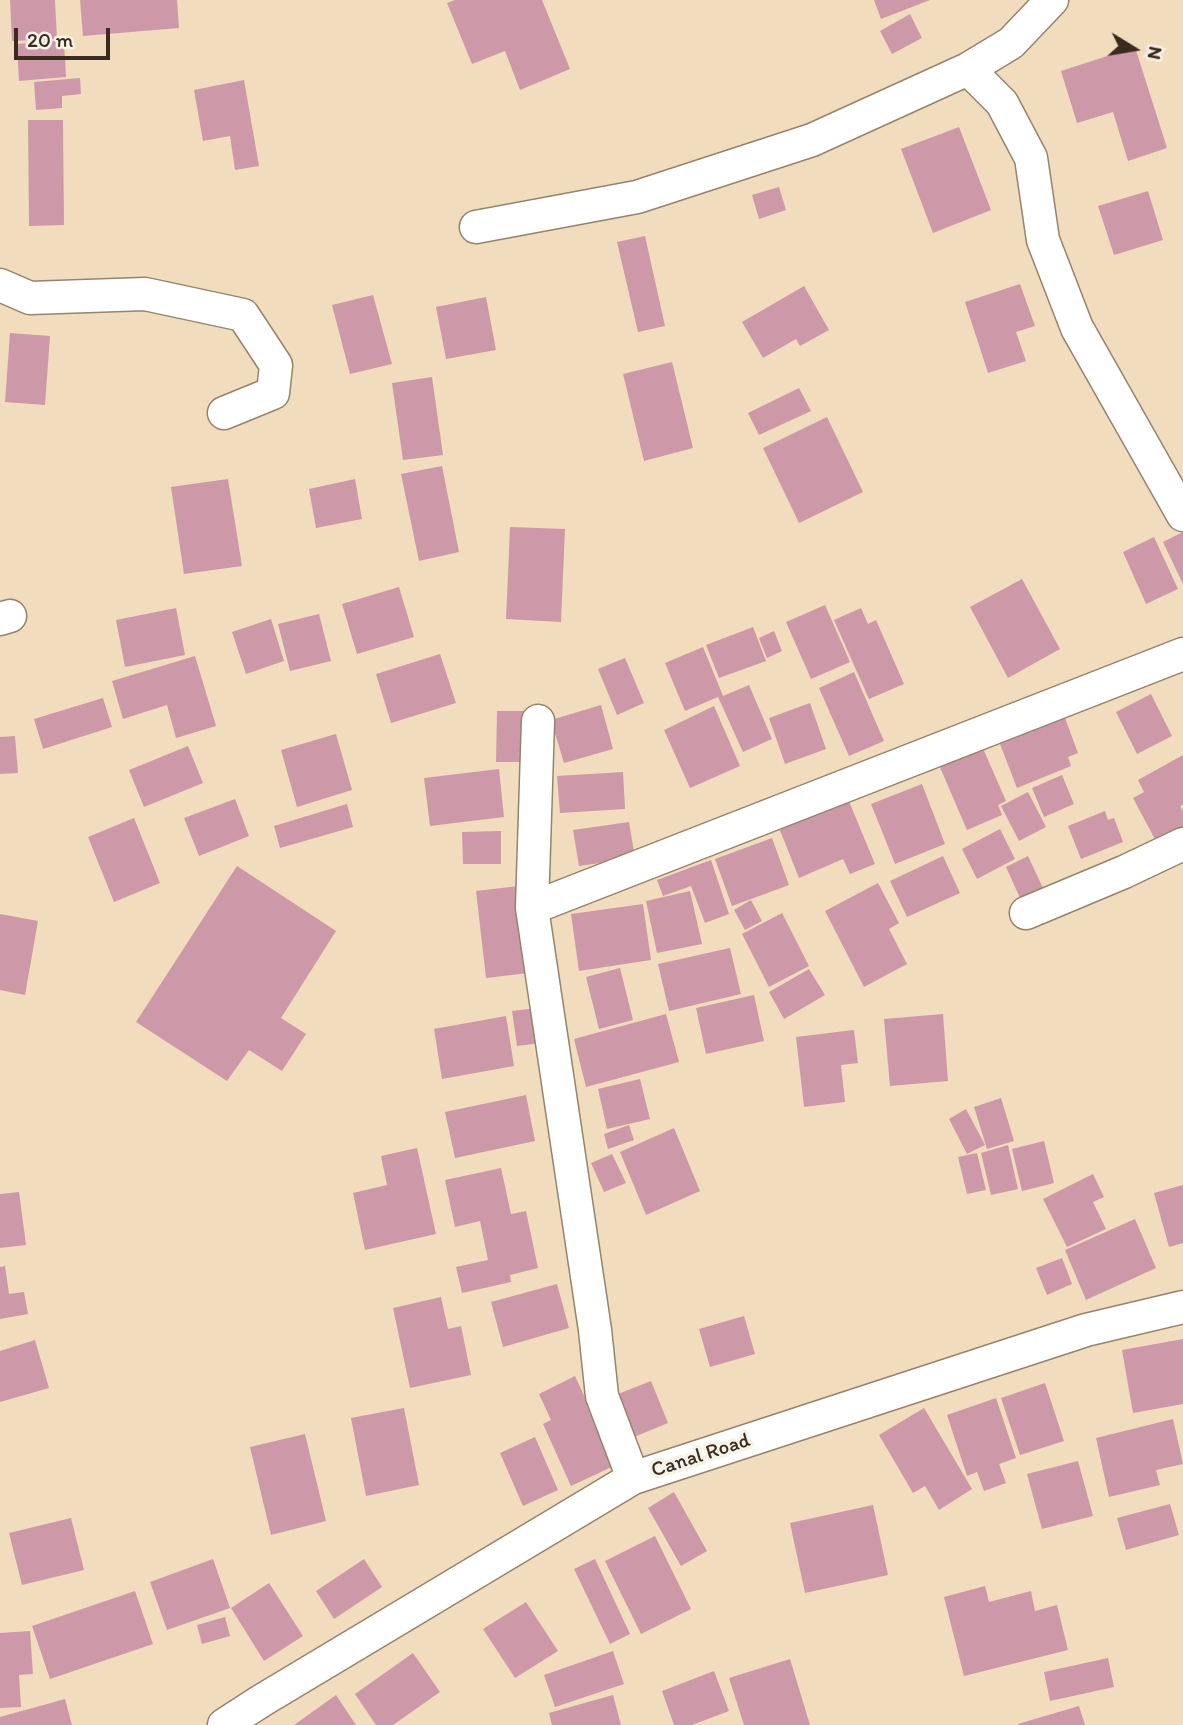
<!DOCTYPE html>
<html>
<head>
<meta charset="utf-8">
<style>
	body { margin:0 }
	#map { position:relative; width:1183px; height:1725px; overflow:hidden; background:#f1dcbd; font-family:Itim,sans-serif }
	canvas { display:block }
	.north { position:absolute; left:1099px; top:14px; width:70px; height:70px; -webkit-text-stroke:5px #f7f3e8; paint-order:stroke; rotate:101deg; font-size:19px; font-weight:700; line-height:28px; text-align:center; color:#3b2a1e }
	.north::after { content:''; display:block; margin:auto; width:24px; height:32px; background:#3b2a1e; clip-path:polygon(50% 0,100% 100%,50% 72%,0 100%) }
	.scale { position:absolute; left:14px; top:28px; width:96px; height:32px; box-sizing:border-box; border:4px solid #3b2a1e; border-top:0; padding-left:9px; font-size:21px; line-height:24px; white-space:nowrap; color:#3b2a1e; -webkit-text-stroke:5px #f7f3e8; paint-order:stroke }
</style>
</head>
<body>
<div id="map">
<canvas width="1183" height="1725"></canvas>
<div class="north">N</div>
<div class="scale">20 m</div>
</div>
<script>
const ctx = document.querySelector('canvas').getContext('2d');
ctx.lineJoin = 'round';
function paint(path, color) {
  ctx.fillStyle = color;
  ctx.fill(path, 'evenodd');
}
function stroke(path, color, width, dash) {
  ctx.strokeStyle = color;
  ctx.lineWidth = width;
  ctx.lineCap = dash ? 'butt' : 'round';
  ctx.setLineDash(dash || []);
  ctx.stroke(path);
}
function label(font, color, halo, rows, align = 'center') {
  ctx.font = font + ' Itim,sans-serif';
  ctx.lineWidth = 7;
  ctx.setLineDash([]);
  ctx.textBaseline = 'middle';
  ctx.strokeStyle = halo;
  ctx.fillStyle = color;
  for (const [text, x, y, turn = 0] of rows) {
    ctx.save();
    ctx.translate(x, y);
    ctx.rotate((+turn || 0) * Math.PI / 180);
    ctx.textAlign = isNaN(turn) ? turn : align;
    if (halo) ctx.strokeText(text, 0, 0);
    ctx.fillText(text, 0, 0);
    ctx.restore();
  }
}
paint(new Path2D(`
	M10 0H55L57 39 12 41Z
	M80 0H177L179 28 83 36Z
	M455 0H542L570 69 520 90 505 51 472 64 447 3Z
	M874 0H930L881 19Z
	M910 14 922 38 892 54 880 31Z
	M64 40 66 77 19 81 17 44Z
	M1135 47 1167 148 1128 161 1113 112 1077 123 1061 71Z
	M80 78 81 94 62 96V108L36 110 34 82Z
	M244 80 259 166 235 170 230 136 203 141 194 90Z
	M28 120H63L64 225 29 226Z
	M959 127 991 210 933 233 901 149Z
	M779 187 786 210 759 219 752 195Z
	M1148 191 1163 240 1114 255 1098 206Z
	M645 236 665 326 638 332 617 242Z
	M1020 284 1035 326 1016 332 1026 361 988 373 965 302Z
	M804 286 829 330 800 346 796 339 763 358 742 322Z
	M373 295 392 364 350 374 332 305Z
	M486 297 496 350 446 359 436 307Z
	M10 333 50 336 45 405 5 402Z
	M672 362 693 448 644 461 623 374Z
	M432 377 443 455 403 460 392 383Z
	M799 388 811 411 759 435 748 413Z
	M827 417 863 492 799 523 763 448Z
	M442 466 459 552 419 561 401 474Z
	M228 479 242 566 184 574 171 487Z
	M355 479 362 519 316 528 309 489Z
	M510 527 565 529 561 622 506 619Z
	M1183 532V584L1163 542Z
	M1154 537 1178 589 1146 604 1123 552Z
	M1022 579 1060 649 1008 678 970 607Z
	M399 587 414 637 357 654 342 604Z
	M825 605 850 662 811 679 786 622Z
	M176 608 185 655 125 667 116 620Z
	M861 608 868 624 876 620 904 684 869 699 834 620Z
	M319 614 331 661 290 671 278 624Z
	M271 619 284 661 246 674 232 632Z
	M753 627 766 661 719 678 706 645Z
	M774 631 782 651 767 658 759 638Z
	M703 647 723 696 749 685 772 739 743 752 718 697 685 711 665 663Z
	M440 654 456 703 391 723 376 674Z
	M195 656 216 726 176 738 167 705 123 719 112 681Z
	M625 658 644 703 617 715 598 669Z
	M854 672 884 741 849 756 819 688Z
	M1151 694 1172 736 1137 754 1116 712Z
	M103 698 112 727 43 749 34 719Z
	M810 703 826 749 785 764 769 718Z
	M601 705 613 749 564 763 551 720Z
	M714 706 740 766 690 788 664 730Z
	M497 711H525L524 762H496Z
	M1065 718 1078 753 1068 757 1071 766 1017 788 1000 744Z
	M336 734 352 790 297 807 281 750Z
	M15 736 18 773 0 774V737Z
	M188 746 203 783 144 807 129 770Z
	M982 746 1006 801 998 805 1002 815 967 830 939 765Z
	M1183 755V805L1180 806 1183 811V828L1157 843 1133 798 1144 792 1138 780Z
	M499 769 504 817 430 826 424 778Z
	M623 772 625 809 560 813 557 776Z
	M1062 775 1074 804 1044 817 1032 788Z
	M922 784 945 844 895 864 871 804Z
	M1028 792 1046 827 1019 841 1001 806Z
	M235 799 249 836 199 856 184 818Z
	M848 799 875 864 850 874 843 859 799 878 779 828Z
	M347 804 353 827 280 848 274 826Z
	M1105 811 1108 820 1114 818 1123 842 1081 859 1068 826Z
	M134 818 160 883 114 902 88 837Z
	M629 822 635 858 579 866 573 830Z
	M1000 829 1015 859 977 879 962 849Z
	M501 831V864H463L462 832Z
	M772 838 789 885 732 906 715 859Z
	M943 856 960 893 907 917 890 881Z
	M1028 856 1043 888 1020 898 1006 867Z
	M711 860 729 914 705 923 691 886 663 896 657 880Z
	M237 866 336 931 281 1018 306 1034 282 1071 249 1050 227 1081 136 1022Z
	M878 883 899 923 889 929 907 964 864 987 825 911Z
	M519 886 529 973 486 978 476 891Z
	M690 891 702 944 657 953 646 901Z
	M751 900 762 921 745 930 734 910Z
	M643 904 651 960 579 971 571 914Z
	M782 913 809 966 769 987 742 934Z
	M0 914 38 921 25 995 0 990Z
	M730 948 741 994 669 1011 658 964Z
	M620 968 633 1020 599 1029 586 977Z
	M809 969 825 995 784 1019 769 992Z
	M754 995 764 1041 706 1054 696 1008Z
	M537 1008 541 1043 517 1046 512 1011Z
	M666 1014 679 1062 586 1087 574 1039Z
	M943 1014 948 1081 890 1086 884 1019Z
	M506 1016 514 1066 442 1079 434 1029Z
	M854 1030 858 1063 841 1065 845 1102 804 1107 796 1037Z
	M640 1079 650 1119 607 1129 598 1089Z
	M526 1095 535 1141 455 1158 445 1112Z
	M1001 1098 1014 1141 987 1149 974 1107Z
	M966 1109 985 1145 967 1154 949 1119Z
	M629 1125 634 1140 608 1149 604 1134Z
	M674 1128 700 1191 646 1215 620 1152Z
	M1044 1141 1054 1183 1022 1191 1012 1149Z
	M1008 1145 1018 1189 991 1195 981 1153Z
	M417 1148 436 1234 365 1250 353 1193 387 1185 381 1156Z
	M977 1153 986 1190 967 1194 958 1157Z
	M612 1154 626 1183 604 1192 591 1163Z
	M501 1168 511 1214 526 1211 538 1268 510 1275 511 1282 462 1293 456 1267 488 1260 480 1221 455 1227 445 1180Z
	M1093 1174 1104 1197 1093 1202 1106 1229 1067 1247 1043 1199Z
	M1183 1185V1243L1169 1247 1154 1193Z
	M19 1192 26 1245 0 1248V1194Z
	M1135 1219 1156 1268 1086 1300 1065 1250Z
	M1062 1258 1072 1284 1047 1295 1036 1268Z
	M5 1266 9 1294 24 1292 28 1314 0 1319V1267Z
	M557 1284 569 1328 503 1347 491 1302Z
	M441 1297 448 1329 461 1326 471 1375 410 1388 393 1308Z
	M744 1316 755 1354 710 1367 699 1329Z
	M1183 1339V1404L1133 1413 1122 1350Z
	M35 1340 49 1388 0 1402V1351Z
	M575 1376 616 1465 571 1486 543 1424 551 1420 539 1394Z
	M651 1381 668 1423 634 1437 618 1394Z
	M1045 1383 1064 1441 1020 1455 1001 1398Z
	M996 1398 1016 1458 999 1464 1006 1483 984 1491 977 1472 967 1476 947 1415Z
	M404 1408 419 1485 366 1496 351 1418Z
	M924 1408 972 1489 939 1510 925 1486 913 1493 879 1435Z
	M1173 1419 1183 1464 1156 1470 1160 1485 1109 1497 1096 1438Z
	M305 1434 326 1521 271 1535 250 1447Z
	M535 1437 558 1490 523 1506 500 1453Z
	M1078 1461 1093 1516 1042 1529 1027 1474Z
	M674 1492 707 1551 681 1566 648 1508Z
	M1170 1504 1179 1535 1126 1550 1117 1518Z
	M873 1505 888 1575 805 1593 790 1523Z
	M71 1518 84 1570 22 1585 9 1533Z
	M655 1536 691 1609 641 1634 605 1561Z
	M213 1559 230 1608 167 1630 150 1582Z
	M364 1559 382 1587 334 1619 316 1591Z
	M595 1559 630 1634 610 1644 574 1569Z
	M269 1583 303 1636 264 1661 231 1608Z
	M985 1586 989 1602 1031 1591 1035 1611 1057 1605 1068 1650 964 1676 944 1597Z
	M135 1591 153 1644 50 1679 32 1626Z
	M526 1602 558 1651 515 1678 483 1629Z
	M225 1617 230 1636 202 1644 197 1625Z
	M30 1631 33 1674 19 1675 21 1707 0 1708V1633Z
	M613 1651 624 1684 555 1707 544 1675Z
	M413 1653 440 1692 393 1725H376L355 1694Z
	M1108 1658 1114 1687 1050 1701 1044 1672Z
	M790 1659 810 1725H744L729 1678Z
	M714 1671 729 1711 692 1725H674L662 1691Z
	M336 1695 356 1725H294Z
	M613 1695 621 1725H552L549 1713Z
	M65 1699 72 1725H0V1717Z
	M1079 1706 1085 1725H1018V1724Z`), '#cd99a9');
const minor = new Path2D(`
	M968 69 1002 103 1031 158 1043 240 1077 328 1183 515
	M476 227 637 197 812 140 968 69 1011 43 1052 0
	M0 285 30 298 145 294 243 315 276 365 273 393 224 413
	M0 619 10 616
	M538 721 532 908 595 1330 602 1396 633 1478
	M532 908 1183 654
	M1026 913 1124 872 1183 844
	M224 1725 261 1701 633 1478 1086 1330 1183 1307`);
stroke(minor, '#96836e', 35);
stroke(minor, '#fff', 32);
label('21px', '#3b2a1e', '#f7f3e8', [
	["Canal Road",701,1456,-18]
]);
</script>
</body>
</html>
